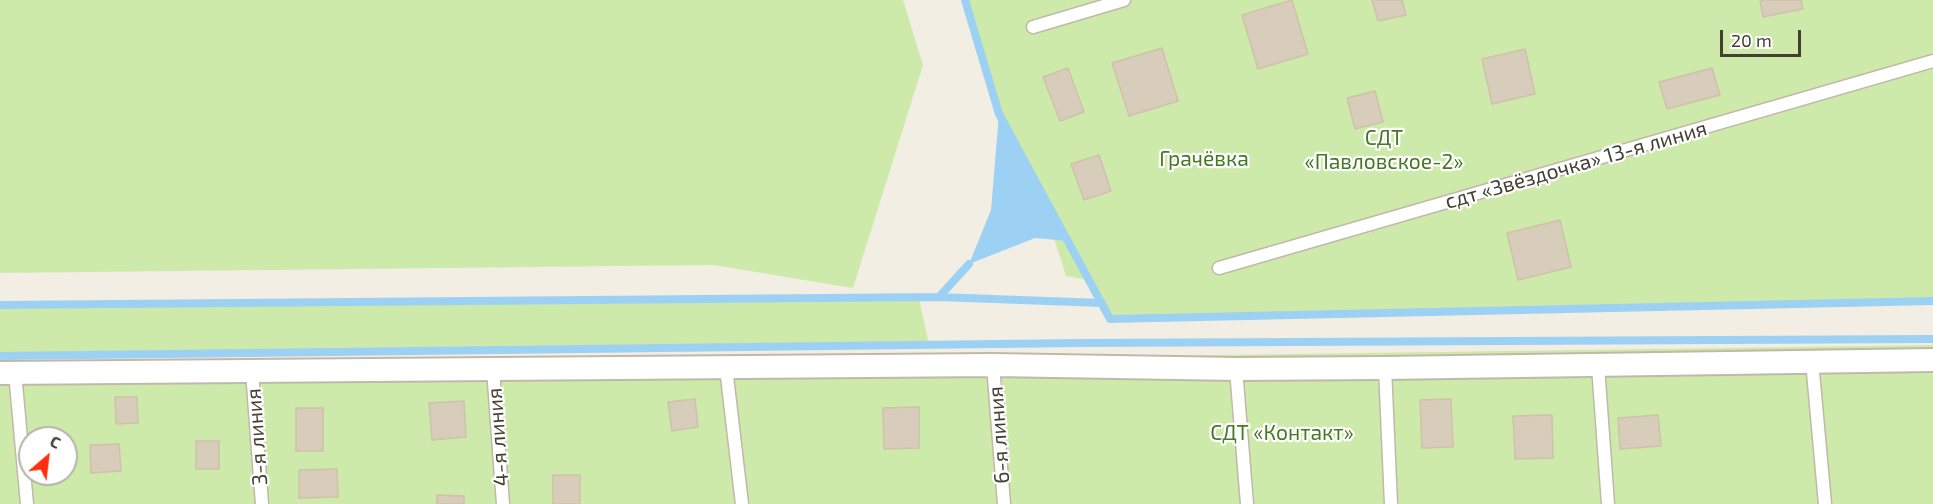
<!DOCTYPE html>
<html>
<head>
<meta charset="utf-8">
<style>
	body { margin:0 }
	#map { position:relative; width:1933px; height:504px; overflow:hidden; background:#f3eee4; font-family:"Exo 2",sans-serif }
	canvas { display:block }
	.north { position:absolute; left:18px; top:426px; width:60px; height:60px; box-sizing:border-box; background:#fff; border:2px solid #b5b2ad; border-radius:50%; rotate:28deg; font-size:16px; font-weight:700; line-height:24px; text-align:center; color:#453e33 }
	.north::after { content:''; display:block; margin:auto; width:21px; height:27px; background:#ff2e0e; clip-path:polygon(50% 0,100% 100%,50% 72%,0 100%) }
	.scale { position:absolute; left:1720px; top:30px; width:81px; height:27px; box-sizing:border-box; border:3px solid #453e33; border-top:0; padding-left:8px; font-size:18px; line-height:21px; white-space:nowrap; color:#453e33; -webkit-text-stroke:4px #fff; paint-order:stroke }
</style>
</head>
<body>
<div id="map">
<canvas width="1933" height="504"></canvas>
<div class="north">С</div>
<div class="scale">20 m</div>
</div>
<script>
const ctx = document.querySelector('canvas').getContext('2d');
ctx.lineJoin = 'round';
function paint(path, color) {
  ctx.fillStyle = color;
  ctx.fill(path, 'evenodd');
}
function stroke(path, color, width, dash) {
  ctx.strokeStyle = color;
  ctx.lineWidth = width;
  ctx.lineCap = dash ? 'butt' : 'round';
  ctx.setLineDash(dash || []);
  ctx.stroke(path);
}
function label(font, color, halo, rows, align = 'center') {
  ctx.font = font + ' "Exo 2",sans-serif';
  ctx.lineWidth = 4.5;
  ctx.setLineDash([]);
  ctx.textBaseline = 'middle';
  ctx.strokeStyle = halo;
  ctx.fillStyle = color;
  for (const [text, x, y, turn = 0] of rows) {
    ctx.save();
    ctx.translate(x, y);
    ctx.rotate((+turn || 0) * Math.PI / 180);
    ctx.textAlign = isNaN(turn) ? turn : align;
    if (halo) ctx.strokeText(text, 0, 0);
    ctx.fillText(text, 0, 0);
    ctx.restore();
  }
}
paint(new Path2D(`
	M0 0H903L923 65 853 288 713 265 0 273Z
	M965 0H1933V301L1110 319 1089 280 1066 276 1036 182 999 114Z
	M919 298 929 345 0 356V305Z
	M1933 345V504H0V370L297 368ZM30 438H66V474H30Z`), '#ceeaaa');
paint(new Path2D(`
	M999 114 1068 241 1035 238 969 264 991 210Z`), '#9cd1f4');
stroke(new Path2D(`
	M965 0 999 114 1110 319 1933 301
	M939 297 969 264
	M0 305 939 297 1102 303
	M0 356 1080 343 1933 339`), '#9cd1f4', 8);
const building = new Path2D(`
	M1292 0 1308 54 1258 69 1242 15Z
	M1372 0H1402L1406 15 1378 21Z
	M1760 0H1801L1803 9 1763 17Z
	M1162 48 1178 101 1129 116 1112 63Z
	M1525 49 1535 94 1492 104 1482 59Z
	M1068 68 1084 112 1060 121 1043 77Z
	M1712 68 1720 95 1667 109 1659 82Z
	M1375 91 1383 122 1355 129 1347 98Z
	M1099 155 1111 191 1084 200 1071 164Z
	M1560 220 1571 267 1518 280 1507 233Z
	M115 397H137L138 423 116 424Z
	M695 399 698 427 672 431 668 402Z
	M1451 399 1453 447 1422 448 1420 400Z
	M464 401 466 437 432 440 429 403Z
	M919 407V448L884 449 883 408Z
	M296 408H323V451H296Z
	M1552 415 1553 458 1515 459 1513 416Z
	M1658 415 1661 446 1620 449 1618 418Z
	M196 441H219V469H196Z
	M119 444 121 471 91 473 90 445Z
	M337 469 338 497 299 498V470Z
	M553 475H580V504H553Z
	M437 495 464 496V504H437Z`);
paint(building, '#d8ccbb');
stroke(building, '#d0c1ab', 1.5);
const service = new Path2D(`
	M1033 27 1124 0
	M1219 268 1933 61
	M1812 361 1825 504
	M993 365 1004 504
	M1598 366 1608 504
	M726 368 742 504
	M1385 368 1391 504
	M493 369 503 504
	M1236 369 1247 504
	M252 371 262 504
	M15 373 27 504`);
const minor = new Path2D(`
	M0 373 993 365 1236 369 1385 368 1933 360`);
stroke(service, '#c2b8a9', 15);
stroke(minor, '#c2b8a9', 26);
stroke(service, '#fff', 12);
stroke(minor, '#fff', 22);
label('21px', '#467924', '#fff', [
	["СДТ",1384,138],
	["«Павловское-2»",1384,162],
	["Грачёвка",1204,159],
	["СДТ «Контакт»",1282,433]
]);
label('21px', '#453e33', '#fff', [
	["сдт «Звёздочка» 13-я линия",1576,165,-16],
	["6-я линия",999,435,-94],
	["3-я линия",257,437,-94],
	["4-я линия",498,437,-94]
]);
</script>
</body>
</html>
